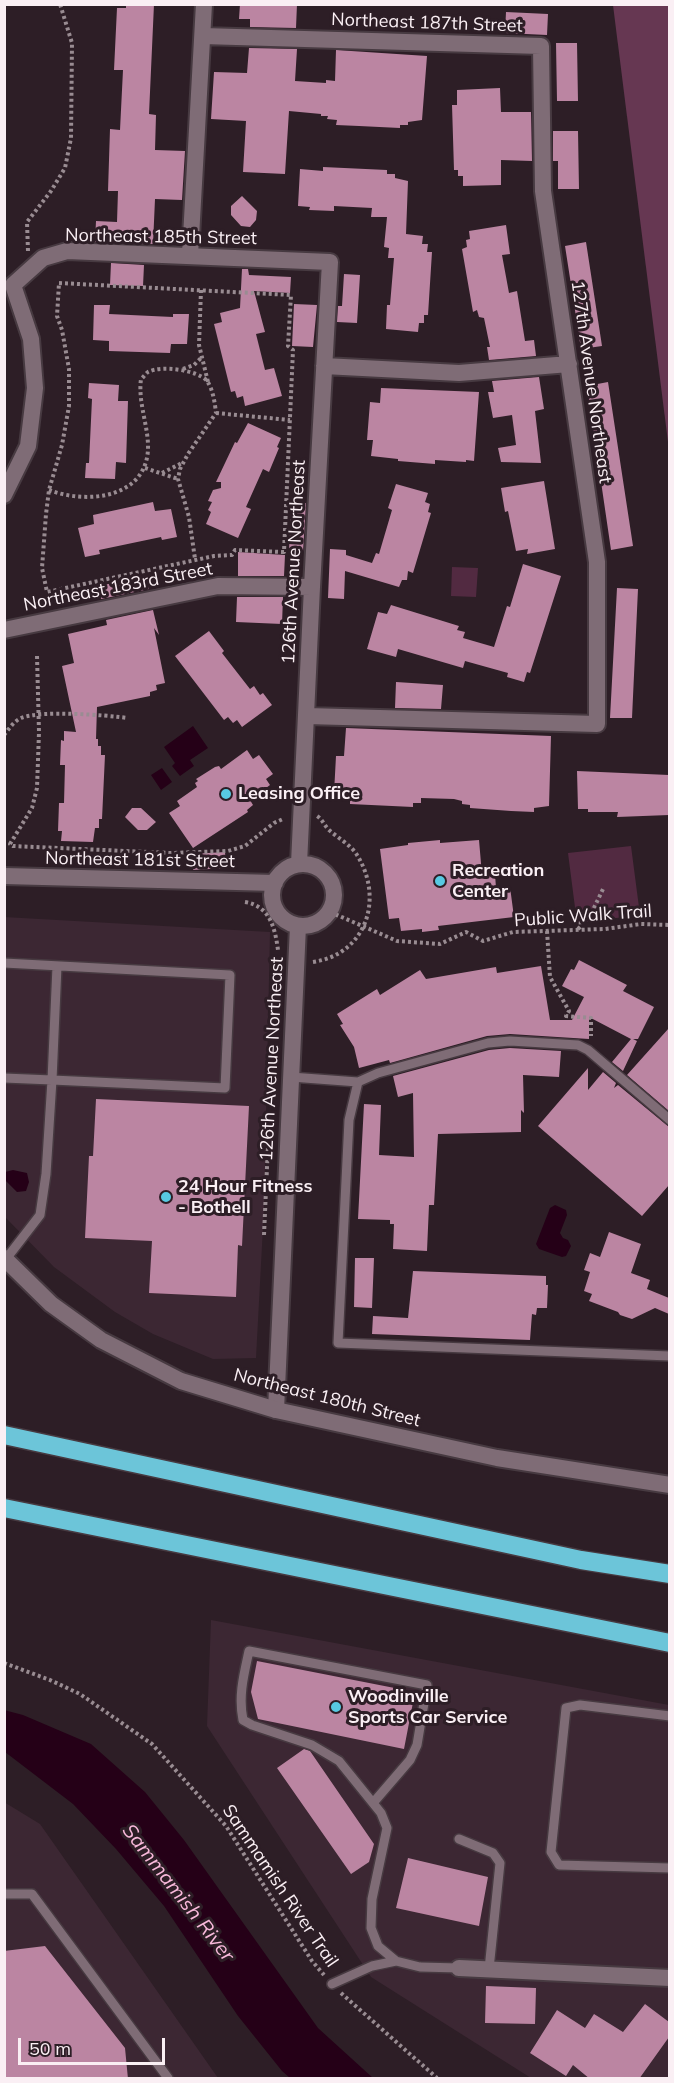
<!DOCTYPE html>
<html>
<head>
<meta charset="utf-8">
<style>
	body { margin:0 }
	#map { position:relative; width:674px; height:2083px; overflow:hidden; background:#2d1e26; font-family:Mulish,sans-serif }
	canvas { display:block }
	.frame { position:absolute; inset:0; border:6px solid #faeff4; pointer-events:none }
	.scale { position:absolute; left:18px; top:2038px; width:147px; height:27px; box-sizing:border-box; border:3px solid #faeff4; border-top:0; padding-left:8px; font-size:18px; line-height:21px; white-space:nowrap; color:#faeff4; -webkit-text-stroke:4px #2d1e26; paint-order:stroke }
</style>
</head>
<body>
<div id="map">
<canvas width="674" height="2083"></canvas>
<div class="frame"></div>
<div class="scale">50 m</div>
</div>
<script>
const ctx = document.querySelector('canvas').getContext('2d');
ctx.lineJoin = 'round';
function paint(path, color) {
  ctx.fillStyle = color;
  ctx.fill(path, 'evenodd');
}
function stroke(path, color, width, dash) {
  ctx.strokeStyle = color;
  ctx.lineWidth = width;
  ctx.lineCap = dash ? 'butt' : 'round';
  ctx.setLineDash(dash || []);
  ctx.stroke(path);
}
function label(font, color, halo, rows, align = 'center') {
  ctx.font = font + ' Mulish,sans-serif';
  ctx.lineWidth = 6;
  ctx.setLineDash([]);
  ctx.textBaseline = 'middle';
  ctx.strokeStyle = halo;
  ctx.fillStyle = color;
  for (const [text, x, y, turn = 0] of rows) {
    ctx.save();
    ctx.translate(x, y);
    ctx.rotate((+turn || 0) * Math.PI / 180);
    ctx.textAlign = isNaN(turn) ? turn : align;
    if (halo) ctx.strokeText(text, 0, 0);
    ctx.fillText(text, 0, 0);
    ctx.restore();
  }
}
paint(new Path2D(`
	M4 917 270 932 264 1208 256 1358 213 1359 153 1334 115 1312 54 1267 5 1217Z
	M211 1620 669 1705V2078H531L371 1977 207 1726Z
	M4 1802 40 1824 218 2078H5Z`), '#3c2733');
paint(new Path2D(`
	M452 567 478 568 476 597 451 596Z
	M631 846 640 915 577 923 568 853Z`), '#522a41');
paint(new Path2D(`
	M613 5H669V450Z`), '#663752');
paint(new Path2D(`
	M193 726 208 748 190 760 194 766 180 776 172 766 175 763 164 747Z
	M162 768 172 782 161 790 151 775Z
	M13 1170 27 1173 29 1182 26 1191 17 1192 5 1180V1172Z
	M555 1205 566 1210 567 1215 560 1233 563 1238 568 1240 571 1246 566 1256 562 1257 539 1249 536 1244 550 1208Z
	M4 1710 23 1715 91 1744 145 1792 184 1840 318 2028 373 2078H290L282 2071 238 2016 164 1906 116 1849 73 1804 5 1752Z`), '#250017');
paint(new Path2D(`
	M126 4H154L149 114 156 115 155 150 185 151 182 200 155 199 153 244 95 242 96 221 117 222 118 191H108L110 129 120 130 123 70H114L117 8H126Z
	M240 4H297L296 28 250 27V19H239Z
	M506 12 548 14 547 35 505 33Z
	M556 43H577L578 101H557Z
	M249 48 297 49 295 81 326 83V80L335 81 336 50 427 56 422 120 408 122V125H400V128L359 126 336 125 337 120 327 119 328 116H321V114L289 111 285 174 243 172 246 121 211 119 214 72 247 73Z
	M500 88 501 112H531L532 161 501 160V185L463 186V176H458V170H454L452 105H457V90Z
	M553 131H578L579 189H558V161H553Z
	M323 167 387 170V174H395V178L408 181 406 234 423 236 422 244H428L427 252H432L428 315H424V323H419L418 332 386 329 387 305H390L394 258H388L389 248 384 247 387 217H371L372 208 334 206V211L309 210 310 207 298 206 300 169 323 171Z
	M242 196 257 211 256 220 250 227 241 226 231 215V206Z
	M506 225 510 254 502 255 509 293 517 291 525 341 534 340 536 356 489 360 487 347H490L484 318 479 317 477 310 473 312 462 249 467 247 466 240 470 239 469 231Z
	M586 242 602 346 581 349 565 246Z
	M111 263 144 265 143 286 110 285Z
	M242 269H248L249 275 291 277 290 293 254 291 265 332 256 334 265 370 274 368 282 396 245 406 243 396 237 398 235 391 231 392 214 324 222 322 220 313 240 308Z
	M344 274 360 275 357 323 337 322 338 306H342Z
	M294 304 317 305 313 347 292 346Z
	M94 305H110L109 314 173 317V314H189L187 344H171L170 353 109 351V341L93 340Z
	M539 377 544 409 535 411 541 463 501 462 498 448 516 445 512 415 493 418 488 392H494L492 381Z
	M608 382 633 546 611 550 587 386Z
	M89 383 119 385 118 401H128L126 463 116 462 115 479 85 478 86 463H89L92 399 88 398Z
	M381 388 479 392 474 461 466 460V462L435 460V464L398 461V459L371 456 373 440H367L370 402 380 403Z
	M248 423 281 438 277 447 279 448 269 472 263 469 246 507 251 509 238 538 206 524 211 512 208 510 212 502 208 501 213 490 221 488V482H216L235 442 237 443Z
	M544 481 555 549 527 554 528 549 516 551 508 511 505 512 501 488Z
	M396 484 428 493 425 502 430 504 428 512 431 513 413 573 408 571 407 580H402L399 587 345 571 344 599 328 598 330 549 346 550V555L372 563 376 553 379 554 392 510 388 508Z
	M153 502 155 511 171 509 177 537 162 540 161 537 99 550 100 554 85 557 78 528 94 524 93 515Z
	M291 503H306L303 552 289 551Z
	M238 552 285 555 284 576H238Z
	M523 564 561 576 530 673 527 672 524 682 507 677 508 673 465 661 463 668 398 649 396 657 367 649 378 612 387 614 391 605 459 626 457 630 465 632 463 638 494 647 507 606 510 607Z
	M146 576 149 589 101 599 99 586Z
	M617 588 638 589 632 718H610Z
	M237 597H283L282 624 236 622Z
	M153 610 159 635 154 628 165 683 156 685 157 690 150 692V696L97 707 96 739H98V746H101V755H105L102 819H99V828H95L93 842 61 841 62 831H58L59 803H64L65 765H60L61 740 64 741V731L76 732 62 666 74 663 68 634 107 625 106 620Z
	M209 631 224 651 222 653 250 689 254 686 260 695 263 693 272 705 242 727 237 720 233 723 228 717 224 720 175 656Z
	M396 682 443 685 441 709 395 708Z
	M346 728 551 736 549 806 534 808V812L511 811 470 808V805L462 804V801L454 799 421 798V803H413V807L350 804V800H342V794L334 793 336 756H344Z
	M247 750 253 759 259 755 273 774 266 779 270 785 266 788V790L250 800 253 805 247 810 248 812 193 848 169 813 180 806 177 801 197 787 195 783 198 781 196 779 215 767 219 766 221 769Z
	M577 771 669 775V815L617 817 618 812H588V809H578Z
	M132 808H141L156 822 147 830H138L125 817Z
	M440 840V843L479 840 482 875 495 874 496 888 510 887 514 917 438 926 439 930 422 932V929L401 931 399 918 389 919 380 849 408 845V843Z
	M225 852 226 868 193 870 192 854Z
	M579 960 627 985 623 991 654 1007 638 1039H633L637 1041 623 1071 612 1062 631 1039 589 1017V1039L510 1034 487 1036 390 1063 389 1060 359 1068 354 1047 340 1025 343 1024 337 1014 377 989 380 995 420 970 426 979 496 967 497 973 541 966 550 1020H572L584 997 562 986 571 969 574 970Z
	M669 1028V1111L627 1075Z
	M510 1048 561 1051 559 1077 523 1075 524 1113 521 1110V1132L438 1134 434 1205H429L427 1251 393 1249 394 1224H390V1220L358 1219 364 1104 381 1105 379 1155 414 1157 413 1093 398 1097 393 1076 489 1050Z
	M588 1068V1090L603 1072 616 1083 614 1088 618 1085 669 1127V1185L642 1216 538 1126Z
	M96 1099 249 1106 242 1246 238 1245 236 1297 149 1293 152 1241 85 1238 89 1156H93Z
	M609 1232 641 1244 631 1273 650 1280 647 1289 669 1298V1314L655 1308 632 1319 620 1315 618 1312 589 1301 592 1294 584 1291 590 1272 584 1270 590 1253 600 1257Z
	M355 1258H374L372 1308 354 1307Z
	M413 1271 546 1276V1285H548L547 1308H537L536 1315 532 1314 530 1340 372 1334 373 1316 408 1318Z
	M257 1661 415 1692 404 1749 258 1719 251 1692Z
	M304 1749 310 1751 374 1844 369 1862 351 1874 277 1768Z
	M408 1858 488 1877 479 1926 396 1908Z
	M45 1946 125 2048 128 2079H4V1951Z
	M486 1986 536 1988 535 2024 485 2023Z
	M645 2004 669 2022V2037L639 2079H590L573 2065 566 2076 530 2053 557 2010 585 2028 594 2014 623 2032Z`), '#bb85a2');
const service = new Path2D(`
	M4 963 230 975 225 1088 52 1080 46 1174 40 1215 6 1259
	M291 1077 358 1082
	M4 1078 52 1080 57 966
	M670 1120 588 1050 578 1045 510 1041 488 1043 378 1073 358 1082 349 1120 338 1343 670 1356
	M670 1716 580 1705 566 1708 551 1852 559 1865 670 1868
	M373 1803 410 1760 417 1745 427 1685 249 1651C244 1674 238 1696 243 1720L252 1725 312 1745 339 1761 381 1813 387 1828 372 1899 371 1928 378 1946 396 1961 420 1967 459 1968
	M459 1839 493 1853 500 1863 489 1969
	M4 1894H32L168 2078
	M332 1984 372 1966 396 1961`);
const minor = new Path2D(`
	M203 36 541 46 543 191 597 562V724L307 716
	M190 255 204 4
	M13 285 43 258 67 251 330 262 312 587 299 864
	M324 366 459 373 569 364
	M4 495 28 446 35 388 31 339 13 285
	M4 630 218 586 312 587
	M272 895a31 31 0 1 1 62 0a31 31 0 1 1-62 0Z
	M4 876 275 883
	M276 1410 298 926
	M459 1968 670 1978`);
const secondary = new Path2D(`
	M4 1258 51 1304 101 1340 181 1381 276 1410 497 1458 670 1485`);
const motorway = new Path2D(`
	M4 1435 581 1560 670 1574
	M4 1508 670 1643`);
stroke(service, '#473a41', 12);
stroke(minor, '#473a41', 20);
stroke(secondary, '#473a41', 20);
stroke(motorway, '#473a41', 21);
stroke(new Path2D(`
	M28 251 27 222 51 191 65 168 71 138 72 43 60 4
	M59 283 291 295 288 346 293 350 284 552 235 550 232 555 214 556 47 592 42 568 46 514 49 490 62 445 69 406V369L62 330 57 316Z
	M201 290 199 345 208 382
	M183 369 194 365 201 358
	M216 413 290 420
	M145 468 178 479
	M162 473 182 463
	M49 490C88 505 150 498 148 444 147 422 138 401 141 379 142 379 147 372 148 372 161 365 198 370 207 381 213 389 215 404 216 413L188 454 180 469 178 479 189 517 195 559
	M37 656 39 732 37 788 32 808 10 844 13 846 171 853 228 851 245 846 274 823 283 819
	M4 735C9 729 13 722 21 718 41 710 105 715 128 718
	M245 902C270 906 275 928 278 950
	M330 912 397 941 440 944 466 932 483 941 513 932 605 929 641 924 670 925
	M578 929 581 926 580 918 592 912 604 887
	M547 931 550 977 569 1011 566 1016 591 1018V1036
	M313 962C367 954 384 898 357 855 351 845 338 838 329 830 324 825 323 820 317 816
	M264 1235 269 1122
	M4 1663 50 1680 80 1694 152 1744 226 1826 312 1961 324 1975
	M341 1993 437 2078`), '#998c92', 4, [3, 3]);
stroke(service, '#7f6c76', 9);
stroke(minor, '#7f6c76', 16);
stroke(secondary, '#7f6c76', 16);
stroke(motorway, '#6cc5d9', 18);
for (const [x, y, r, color] of [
	[226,794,6,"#57c9e2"],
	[440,881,6,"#57c9e2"],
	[166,1197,6,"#57c9e2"],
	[336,1707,6,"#57c9e2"]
]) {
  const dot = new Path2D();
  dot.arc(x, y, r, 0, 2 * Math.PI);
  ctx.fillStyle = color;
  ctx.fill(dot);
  stroke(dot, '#2d1e26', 2);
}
label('18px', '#faeff4', '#2d1e26', [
	["Northeast 187th Street",427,23,2],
	["Northeast 185th Street",161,237,1],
	["127th Avenue Northeast",591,382,82],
	["126th Avenue Northeast",294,562,-87],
	["Northeast 183rd Street",118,587,-11],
	["Northeast 181st Street",140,860,1],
	["Public Walk Trail",583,916,-4],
	["126th Avenue Northeast",272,1059,-87],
	["Northeast 180th Street",327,1398,14],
	["Sammamish River Trail",280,1886,56]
]);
label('bold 18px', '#faeff4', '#2d1e26', [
	["Leasing Office",238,794],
	["Recreation",452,871],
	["Center",452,892],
	["24 Hour Fitness",178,1187],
	["- Bothell",178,1208],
	["Woodinville",348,1697],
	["Sports Car Service",348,1718]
], 'left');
label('italic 20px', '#f9b9db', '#2d1e26', [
	["Sammamish River",178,1893,52]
]);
</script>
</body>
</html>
